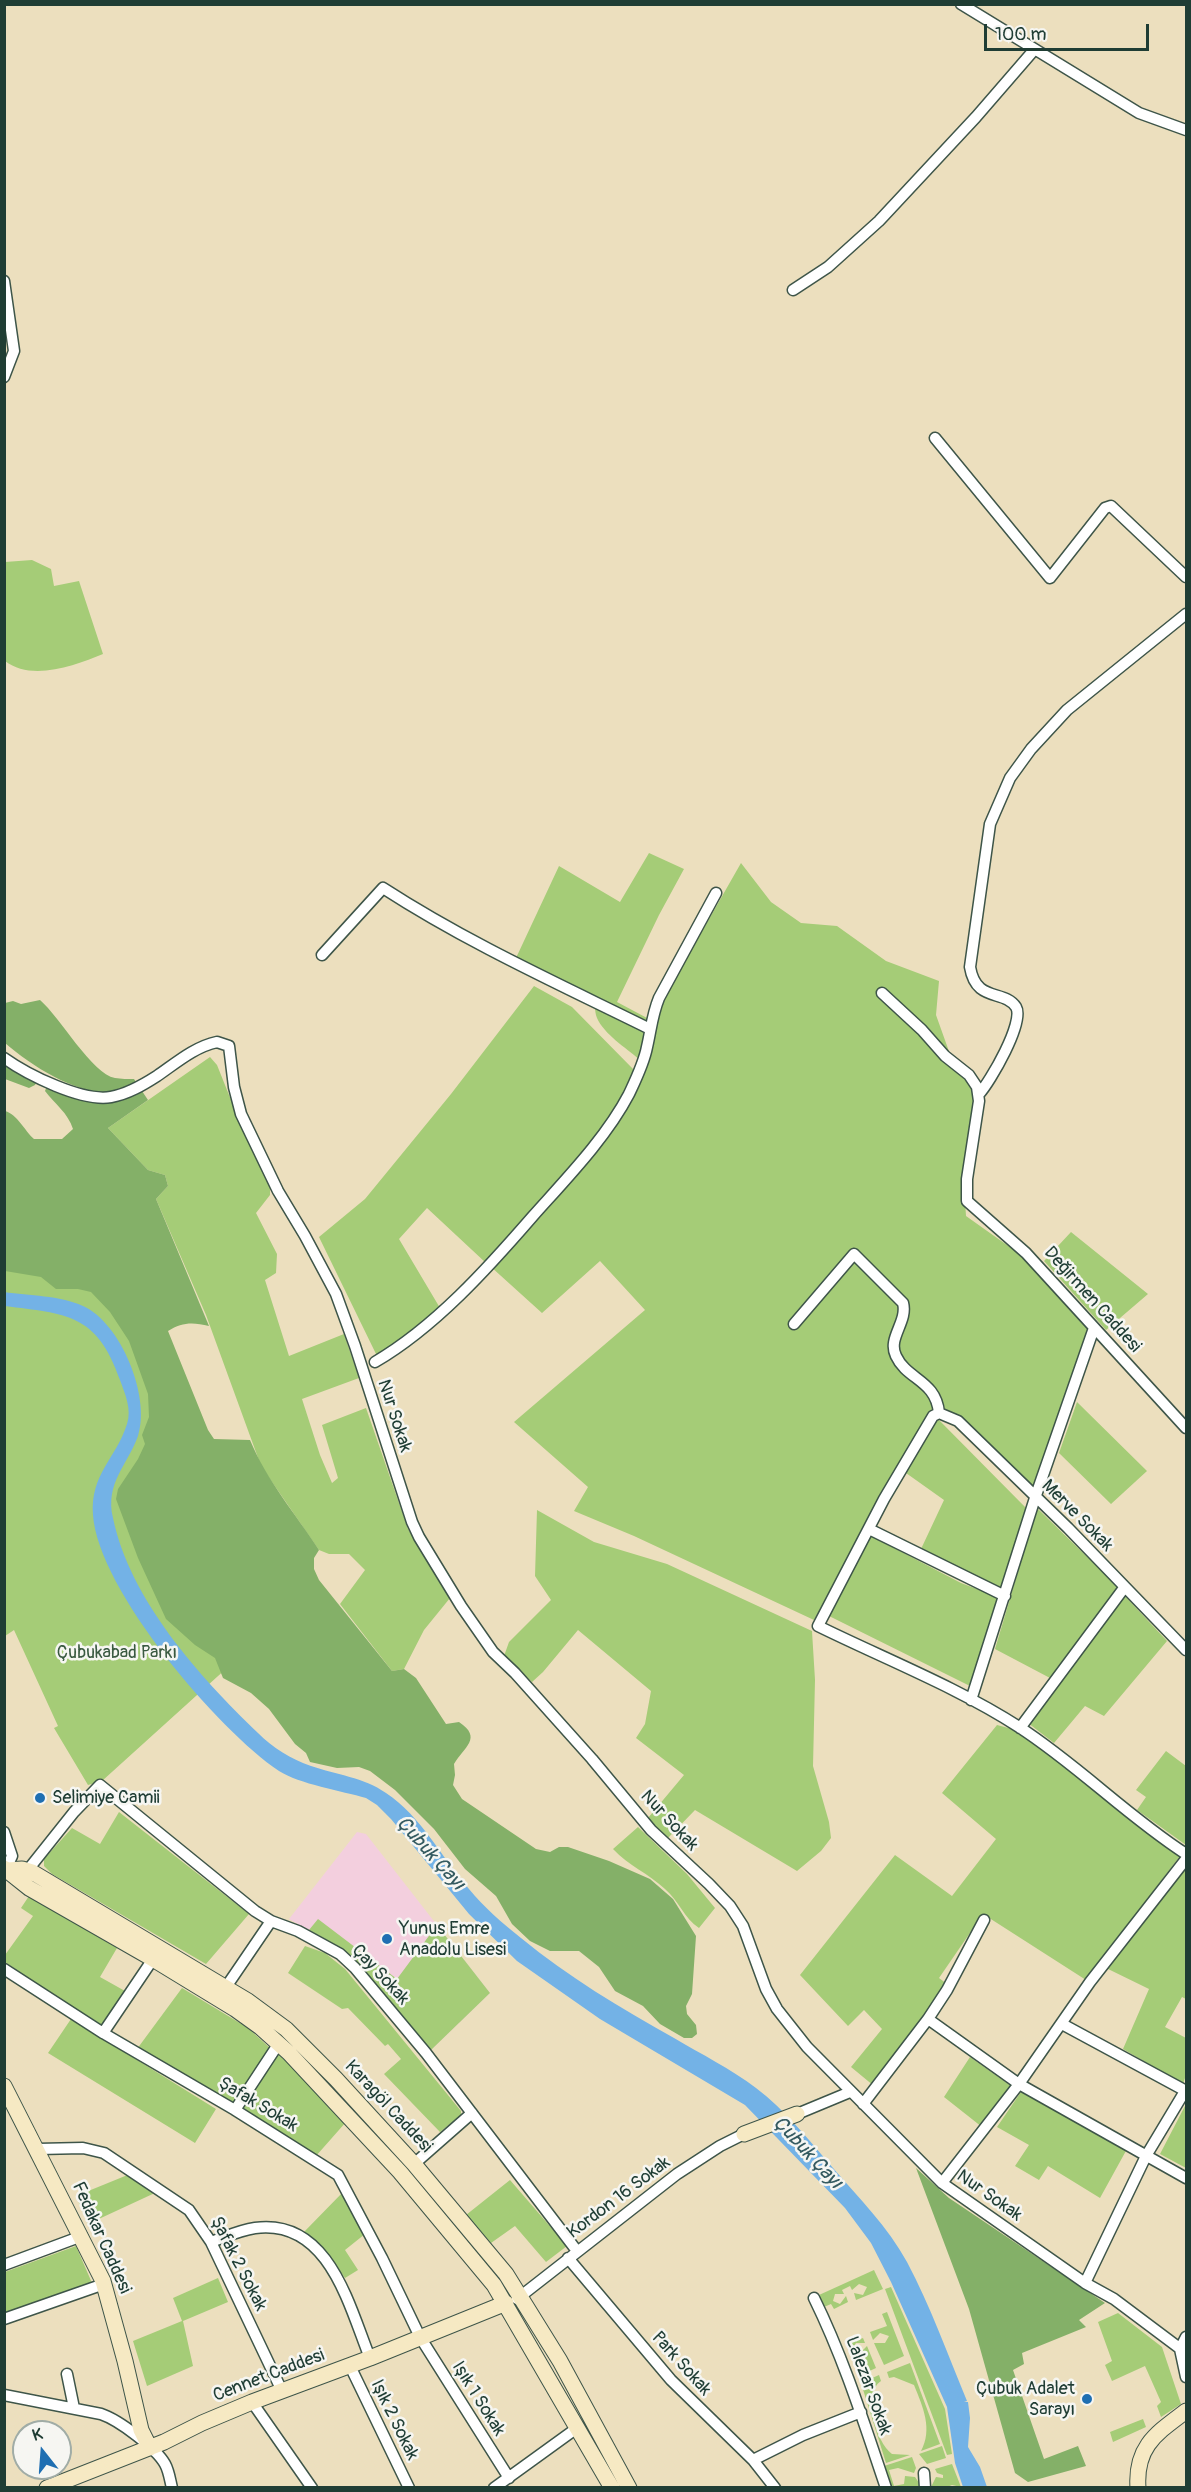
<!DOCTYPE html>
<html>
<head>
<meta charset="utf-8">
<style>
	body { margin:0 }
	#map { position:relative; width:1191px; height:2492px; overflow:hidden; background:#ecdfbe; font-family:Pangolin,sans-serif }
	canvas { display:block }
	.frame { position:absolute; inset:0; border:6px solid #1f3d34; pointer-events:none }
	.north { position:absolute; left:12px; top:2420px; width:60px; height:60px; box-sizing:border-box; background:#f6f6f2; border:2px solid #a0aca6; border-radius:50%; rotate:343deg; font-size:16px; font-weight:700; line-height:24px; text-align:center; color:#1f3d34 }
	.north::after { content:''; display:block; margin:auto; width:21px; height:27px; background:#1f6fb2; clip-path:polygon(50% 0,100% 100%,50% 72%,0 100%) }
	.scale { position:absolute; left:984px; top:24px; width:165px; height:27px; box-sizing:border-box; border:3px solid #1f3d34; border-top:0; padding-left:8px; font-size:18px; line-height:21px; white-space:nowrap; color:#1f3d34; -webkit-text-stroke:4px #f6f6f2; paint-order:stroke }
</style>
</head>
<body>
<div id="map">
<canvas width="1191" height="2492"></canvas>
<div class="frame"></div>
<div class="north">K</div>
<div class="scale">100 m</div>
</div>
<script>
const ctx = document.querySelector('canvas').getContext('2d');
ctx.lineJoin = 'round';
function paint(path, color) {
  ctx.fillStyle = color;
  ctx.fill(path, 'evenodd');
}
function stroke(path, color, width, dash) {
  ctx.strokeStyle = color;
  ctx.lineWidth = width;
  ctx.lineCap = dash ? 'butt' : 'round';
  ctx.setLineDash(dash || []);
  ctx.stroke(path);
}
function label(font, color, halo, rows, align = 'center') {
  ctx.font = font + ' Pangolin,sans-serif';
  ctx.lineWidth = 5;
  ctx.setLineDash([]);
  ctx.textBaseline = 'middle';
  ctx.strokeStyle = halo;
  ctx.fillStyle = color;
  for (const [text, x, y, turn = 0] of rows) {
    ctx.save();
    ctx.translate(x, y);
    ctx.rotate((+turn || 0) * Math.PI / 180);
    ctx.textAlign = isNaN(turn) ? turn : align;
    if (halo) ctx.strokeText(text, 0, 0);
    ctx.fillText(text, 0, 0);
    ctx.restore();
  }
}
paint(new Path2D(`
	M357 1832 366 1834 490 1993 430 2051 354 1958 343 1949 289 1919Z`), '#f3cfde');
paint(new Path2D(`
	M32 560 51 569 54 586 79 581 103 654C76 665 32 682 5 661V562Z
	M649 853 684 869 659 915 617 1002 647 1018 639 1059C626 1048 604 1034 597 1018 594 1011 596 1002 592 995L516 958 559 866 620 902Z
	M741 863 771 902 801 923 837 926 886 961 939 981 936 1015 951 1057 968 1079 973 1094 974 1114 964 1185 966 1216 1021 1255 1082 1318 1089 1333 1032 1491 960 1419C951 1413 943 1406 932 1409L814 1620 634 1536 574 1511 588 1487 514 1422 645 1310 600 1261 542 1313 490 1266 633 1093 656 1012Z
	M534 986 572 1007 635 1071C618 1109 592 1140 565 1173 539 1203 514 1234 486 1263L427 1208 399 1239 440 1308 417 1331 377 1356 319 1237 365 1199 451 1094Z
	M210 1057 217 1065 237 1115 270 1187V1195L256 1213 277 1254 276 1273 265 1280 289 1356 344 1334 359 1378 302 1399 320 1455 332 1483 338 1478 322 1425 366 1408 408 1529 450 1598 424 1630 404 1669 392 1671 340 1604 365 1570 349 1554H329L319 1550 261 1466 206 1315 156 1199 168 1186 165 1175 148 1170 108 1128Z
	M5 1225 103 1278 155 1393 228 1667 102 1781 88 1785 54 1728 58 1726 14 1630 5 1636Z
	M1071 1232 1148 1294 1106 1330 1044 1261Z
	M1077 1402 1147 1471 1111 1504 1059 1453Z
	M937 1418 1026 1508 1003 1591 921 1549 944 1500 906 1473Z
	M1037 1508 1119 1588 1050 1678 995 1649Z
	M537 1510 594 1542 667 1564 812 1631 815 1680 813 1766 829 1822 831 1838 821 1851 797 1871 695 1810 667 1839 648 1818 684 1775 636 1738 645 1724 651 1691 578 1630 543 1672 532 1682 504 1656 509 1642 551 1600 535 1576Z
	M871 1536 961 1583 998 1597 986 1644 970 1686 827 1615Z
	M1124 1595 1167 1641 1104 1716 1085 1706 1054 1743 1028 1723Z
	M997 1725 1016 1730 1180 1856 1086 1980 983 1914 939 1978 947 1984 874 2086 851 2067 882 2029 864 2010 848 2026 800 1975 895 1855 952 1896 996 1839 942 1793Z
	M1166 1751 1186 1766V1845L1137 1810 1146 1797 1136 1790Z
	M119 1812 249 1914 206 1964 52 1874 44 1866V1859L72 1828 100 1844Z
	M638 1827 687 1874 715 1908 699 1928C684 1918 679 1901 665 1889 648 1873 629 1866 613 1849Z
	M1185 1866 1186 1867V1999L1182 1997 1165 2027 1186 2038V2075L1183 2084 1123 2049 1149 1989 1106 1968Z
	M29 1896 117 1948 100 1977 125 1991 101 2027 5 1962V1955L33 1916 21 1908Z
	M318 1919 397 1979 437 1925 490 1993 430 2051 354 1958 343 1949 309 1930Z
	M305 1946 325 1953 345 1969 461 2111V2115L440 2132 384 2074 401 2059 388 2044 385 2046 348 2008 342 2009 288 1973Z
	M182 1988 248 2028 270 2048 234 2106 137 2049Z
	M71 2019 216 2109 195 2143 48 2053Z
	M279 2051 346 2122 316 2156 242 2109Z
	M970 2057 1011 2086 982 2127 944 2097Z
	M1021 2092 1127 2149 1100 2198 1048 2166 1039 2180 1015 2166 1029 2145 997 2127Z
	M1186 2104V2168L1160 2154Z
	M130 2174 157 2192 88 2224 76 2196Z
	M510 2180 567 2246 546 2262 515 2226 491 2243 466 2215Z
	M343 2192 365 2234 345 2250 358 2270 345 2278 321 2245 304 2232Z
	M76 2246 92 2283 5 2315V2272Z
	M874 2270 883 2289 856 2300 854 2293 863 2295 867 2287 859 2284 852 2290 850 2286 842 2290 844 2294H835L833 2301 840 2304 846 2296 848 2302 834 2309 831 2304 824 2307 819 2295Z
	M218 2278 228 2302 183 2321 193 2366 147 2386 133 2341 182 2321 173 2298Z
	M891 2287 945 2409 952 2454 947 2455 885 2289Z
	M887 2312 904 2356 884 2365 874 2343H885L889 2336 880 2333 873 2340 870 2332 887 2326 882 2314Z
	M1118 2313 1162 2347 1181 2404 1161 2417 1157 2406 1161 2402 1145 2366 1112 2381 1105 2365 1112 2361 1098 2322Z
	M863 2338 865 2343H856L853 2348 855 2351 861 2352 867 2346 876 2368 863 2374 850 2343Z
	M910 2363 940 2444 921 2451C933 2429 923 2407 914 2385L894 2377 889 2378 887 2372Z
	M879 2375 881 2381C861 2394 876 2442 892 2454L910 2455 886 2463 861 2383Z
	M1143 2419 1146 2427 1113 2442 1110 2432Z
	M942 2446 946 2458 927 2464 919 2454Z
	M912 2457 916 2468 914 2473 898 2468 889 2470 894 2486 904 2484 905 2476 915 2477 922 2487H891L884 2466Z
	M952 2464 961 2487 952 2485 947 2487H931L936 2477 943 2478V2475L937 2473 935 2469Z`), '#a5cc77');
paint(new Path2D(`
	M40 1000C60 1017 92 1074 115 1078 121 1079 128 1079 134 1079L148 1100 108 1128 148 1170 165 1175 168 1186 156 1199 209 1326C193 1322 182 1322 168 1331L208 1430 214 1439 250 1440C267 1481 295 1513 319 1550L314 1558V1569L319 1580 392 1671 404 1669 416 1678 446 1724 459 1722C483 1738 464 1747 454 1764L455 1775 453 1785 462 1799 536 1849 550 1852 559 1847H568L609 1861 650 1879 673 1899 696 1936 692 1994 686 2006 687 2014 696 2025 697 2034 692 2038H684L660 2024 643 2006 615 1991 599 1967 579 1951H550L530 1941 512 1924 496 1896 465 1869 434 1829 395 1790 370 1771 359 1767 337 1768 310 1762 306 1753 295 1744 269 1709 251 1693 223 1678 215 1658 195 1645 166 1619 138 1558 116 1499 118 1489 138 1459 145 1444 142 1435 149 1417 148 1394 129 1341 110 1312 91 1292 78 1289H56L41 1277 5 1271V1111C18 1115 24 1130 34 1139H62L73 1129C68 1113 55 1104 45 1091L47 1086C78 1099 81 1105 116 1099L111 1094C73 1092 33 1067 5 1043V1003L13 1001 21 1004Z
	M4 1061 38 1079 35 1085 29 1088 5 1079Z
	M916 2168 949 2198 1105 2303 1079 2320 1086 2327 1022 2353 1024 2364 1013 2370 1044 2459 1078 2446 1086 2466 1028 2482 1015 2473 969 2309Z`), '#84b068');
paint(new Path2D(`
	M4 1292C30 1296 59 1295 83 1306 121 1323 151 1397 138 1436 127 1466 105 1483 113 1518 130 1600 199 1676 258 1733 273 1748 291 1759 311 1766 337 1775 363 1777 386 1793 421 1816 442 1858 469 1889 484 1907 502 1923 521 1938 568 1977 621 2008 674 2038 701 2054 731 2069 756 2088 785 2110 809 2140 833 2168 859 2198 888 2227 907 2262 930 2305 948 2355 967 2401L964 2402H968L970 2418 968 2447 980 2467 987 2487H963L955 2463 947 2407 891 2282 871 2243 845 2208 745 2105 600 2019 517 1961 469 1914 391 1819 377 1805 366 1798C342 1791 299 1784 279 1771 218 1730 98 1590 93 1515 90 1474 116 1459 127 1424 132 1409 125 1394 120 1380 97 1313 66 1314 5 1306Z`), '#73b2e6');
const street = new Path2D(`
	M961 4 1139 113 1186 130
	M4 281 14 351 4 377
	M793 290 828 267 879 221 976 117 1034 50
	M935 438 1050 578 1105 508 1111 506 1186 577
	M322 955 383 888C468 943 559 984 650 1029
	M882 993 922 1030 945 1056 969 1075 977 1087 979 1101 967 1179V1201L1026 1253 1186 1428
	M4 1058C28 1075 82 1102 111 1097 128 1094 143 1085 157 1076 176 1063 194 1047 217 1042L229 1046 234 1087 241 1114 278 1191 305 1236 336 1294 355 1346 412 1522 419 1537 461 1606 493 1652 515 1673 592 1759 651 1830 709 1884 730 1906 743 1926 766 1989 777 2009 807 2047 942 2183 1085 2283 1114 2299 1186 2353
	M979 1094C990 1082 1025 1022 1016 1007 1004 989 976 1003 970 967L990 824 1010 778 1031 749 1067 710 1186 614
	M794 1324 854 1254 903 1303C908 1322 887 1338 896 1356 907 1380 936 1380 939 1413
	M375 1362C435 1327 488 1268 533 1216 566 1179 606 1138 629 1094 636 1079 644 1063 647 1047 651 1030 652 1015 659 998L716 893
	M939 1413 933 1416 884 1499 818 1626C883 1658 959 1688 1019 1727 1078 1765 1127 1816 1186 1854
	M939 1413 958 1421 1068 1528 1186 1650
	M869 1529 1005 1596
	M971 1700 1035 1498 1094 1328
	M1020 1728 1124 1588
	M4 1832 12 1856 6 1869
	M27 1871 74 1812 100 1785 255 1911 271 1921 298 1931 340 1954 355 1968 426 2053 577 2251
	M4 1969 103 2033 235 2110 338 2175 382 2258 420 2337 509 2478
	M226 1987 271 1921
	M928 2019 1019 2084 1186 2178
	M1062 2024 1186 2091
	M103 2033 153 1959
	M863 2104 928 2019 947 1990 984 1920
	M235 2110 279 2043
	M797 2114 850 2092
	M38 2149 83 2148 104 2153 189 2210 211 2242 282 2391
	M414 2164 472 2113
	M942 2183 1019 2084 1090 1982 1186 1859
	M211 2242C225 2237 240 2230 255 2228 329 2218 349 2306 370 2358
	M568 2258 671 2380 753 2460 775 2488
	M4 2265 82 2236
	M1085 2283 1146 2156 1185 2091
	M814 2298C844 2359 864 2423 886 2488
	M517 2299 677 2174 720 2146 744 2134
	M4 2319 104 2284
	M1186 2337 1180 2349 1186 2377
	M350 2366 409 2488
	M67 2374 74 2408
	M4 2395 101 2414C119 2420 156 2448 165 2464 169 2471 170 2480 172 2488
	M252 2402 312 2488
	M753 2460 803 2435 861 2412
	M924 2473 925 2488
	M494 2488 577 2428`);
const secondary = new Path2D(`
	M4 1868 29 1888 153 1959 235 2009 260 2027 289 2053 400 2172 494 2285 612 2488
	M8 1870 22 1869 32 1872 248 2001 286 2029 336 2079 414 2164 506 2274 560 2361 629 2488
	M4 2086 103 2281 125 2361 141 2430 150 2448
	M744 2134 797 2114
	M47 2488 164 2442 202 2423 252 2402 370 2358 506 2303
	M1138 2488C1135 2446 1157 2433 1186 2411`);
stroke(street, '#3e5549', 13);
stroke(secondary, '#3e5549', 17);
stroke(street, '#fff', 10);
stroke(secondary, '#f6e9c3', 15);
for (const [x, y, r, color] of [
	[40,1798,6,"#1f6fb2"],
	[387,1939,6,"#1f6fb2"],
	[1087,2399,6,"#1f6fb2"]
]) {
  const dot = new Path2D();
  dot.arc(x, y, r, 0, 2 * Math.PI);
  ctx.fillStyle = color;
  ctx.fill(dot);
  stroke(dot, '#f6f6f2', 2);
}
label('18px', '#1f3d34', '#f6f6f2', [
	["Değirmen Caddesi",1092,1300,48],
	["Nur Sokak",394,1416,72],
	["Merve Sokak",1077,1516,45],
	["Nur Sokak",669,1821,47],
	["Çay Sokak",380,1975,47],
	["Şafak Sokak",258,2105,31],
	["Karagöl Caddesi",388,2107,47],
	["Nur Sokak",989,2196,35],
	["Kordon 16 Sokak",619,2198,-37],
	["Fedakar Caddesi",101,2238,66],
	["Şafak 2 Sokak",238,2264,63],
	["Park Sokak",681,2364,48],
	["Cennet Caddesi",269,2376,-21],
	["Lalezar Sokak",868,2386,70],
	["Işık 1 Sokak",478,2399,58],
	["Işık 2 Sokak",394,2420,64]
]);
label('18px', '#3a5a41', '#f6f6f2', [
	["Çubukabad Parkı",117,1653]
]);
label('18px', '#1f3d34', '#f6f6f2', [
	["Selimiye Camii",52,1798],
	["Yunus Emre",399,1929],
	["Anadolu Lisesi",399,1950],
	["Çubuk Adalet",1075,2389,"right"],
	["Sarayı",1075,2410,"right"]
], 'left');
label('italic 20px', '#345a60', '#f6f6f2', [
	["Çubuk Çayı",430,1854,48],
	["Çubuk Çayı",807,2153,47]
]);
</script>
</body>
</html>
